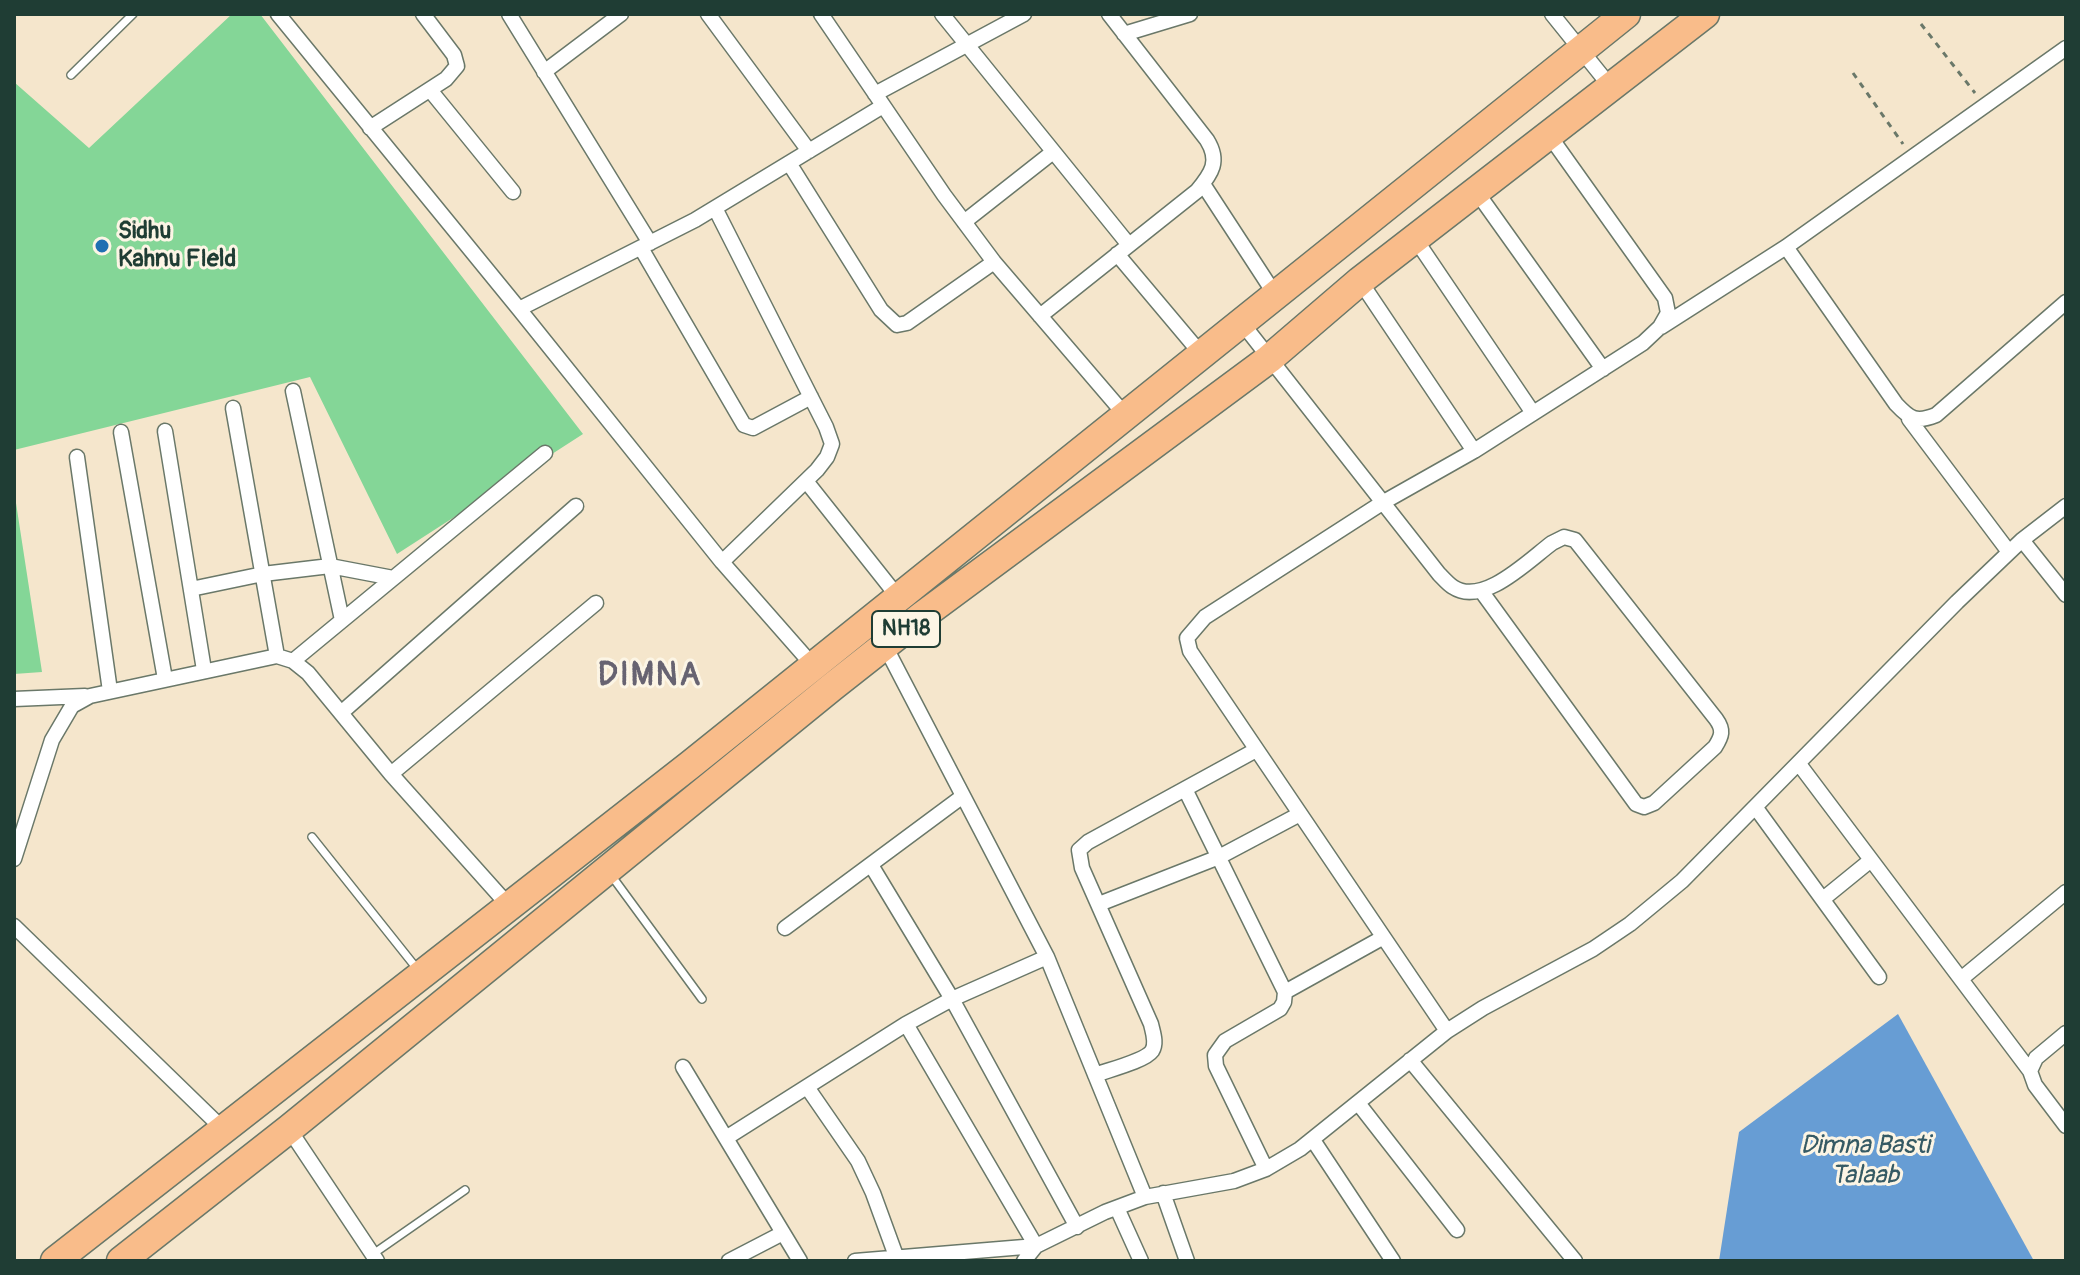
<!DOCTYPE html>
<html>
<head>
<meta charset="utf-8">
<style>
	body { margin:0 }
	#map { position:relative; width:2080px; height:1275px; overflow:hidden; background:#f5e6cc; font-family:Pangolin,sans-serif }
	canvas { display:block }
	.frame { position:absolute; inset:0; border:16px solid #1f3d34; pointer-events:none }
</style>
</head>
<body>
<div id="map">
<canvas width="2080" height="1275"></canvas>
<div class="frame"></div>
</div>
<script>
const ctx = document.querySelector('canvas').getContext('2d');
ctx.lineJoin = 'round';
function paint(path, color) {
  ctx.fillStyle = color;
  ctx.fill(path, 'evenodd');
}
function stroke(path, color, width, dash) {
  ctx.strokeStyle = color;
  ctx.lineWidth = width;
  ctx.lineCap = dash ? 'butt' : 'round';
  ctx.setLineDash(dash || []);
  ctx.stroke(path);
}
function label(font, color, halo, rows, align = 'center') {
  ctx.font = font + ' Pangolin,sans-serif';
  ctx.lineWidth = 6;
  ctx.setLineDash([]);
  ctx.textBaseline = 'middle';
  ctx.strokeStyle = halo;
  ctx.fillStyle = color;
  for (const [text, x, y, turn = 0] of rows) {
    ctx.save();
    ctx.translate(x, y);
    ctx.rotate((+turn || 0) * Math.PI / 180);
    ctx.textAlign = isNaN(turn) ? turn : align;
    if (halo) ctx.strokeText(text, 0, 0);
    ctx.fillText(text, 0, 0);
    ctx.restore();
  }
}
paint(new Path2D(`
	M232 14H260L583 434 397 554 310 377 14 450V82L89 148Z
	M14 490 42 672 14 674Z`), '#84d697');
paint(new Path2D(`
	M1898 1014 2034 1261H1719L1739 1132Z`), '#679dd4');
const lane = new Path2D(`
	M71 75 133 14
	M312 837 418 970
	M611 875 702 999
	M373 1254 465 1190`);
const street = new Path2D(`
	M278 14 519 309 722 562 816 669
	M509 14 650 243
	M708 14 809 151
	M821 14 944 195 994 262 1126 416
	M942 14 1129 245
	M1552 14 1610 86
	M1124 34 1190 14
	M544 72 621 14
	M430 90 513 192
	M875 94 1024 14
	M370 128 446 79 457 66 454 55 423 14
	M789 163 881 310 897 325 907 323 994 262
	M1203 184 1276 296
	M1476 191 1603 369
	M715 208 826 427 832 444 827 457 817 470 722 562
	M964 222 1053 152
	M1416 240 1533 413
	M1786 247 1896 404C1910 419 1916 423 1936 415L2066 302
	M641 248 744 425 753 428 811 397
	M1117 254 1202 355
	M1360 281 1474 451
	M519 309 695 220 883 106
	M1040 316 1197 191C1212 173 1220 161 1207 140L1109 14
	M1242 323 1439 574C1443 578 1448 584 1453 587 1483 607 1529 560 1552 543L1564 537 1575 540 1716 719C1724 730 1722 736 1715 747L1654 803 1644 807 1636 804 1482 592
	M1661 327 1786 247 2066 48
	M293 391 342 620
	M233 408 277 656
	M1909 419 2009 552
	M165 431 204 670
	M121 432 165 679
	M77 457 110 691
	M806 481 898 597
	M2022 540 2066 595
	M191 589 263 574 330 566 393 578
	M885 646 1047 957 1145 1197
	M293 661 545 453
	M14 699 85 696
	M341 713 576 506
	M1799 764 2030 1071
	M391 774 596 603
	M1185 789 1285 992 1284 1002 1280 1009 1225 1041 1215 1055 1216 1066 1266 1169
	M1756 808 1879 977
	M14 859 52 740 72 706 90 696 277 656 293 661 308 673 391 774 509 906
	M871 865 952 999 1077 1227
	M1823 899 1871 860
	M1099 904 1219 857 1300 814
	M14 926 224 1130
	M785 928 963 796
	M1961 979 2066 892
	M1285 992 1382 938
	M906 1024 1036 1246 1024 1261
	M1447 1031 1190 651 1187 638 1205 617 1382 503 1474 451 1643 343 1660 327 1668 313 1665 298 1549 135
	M2066 1033 2036 1058 2030 1071 2035 1085 2066 1126
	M1410 1060 1575 1261
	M683 1067 800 1261
	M1095 1075C1108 1070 1145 1061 1152 1051 1157 1043 1153 1033 1151 1024L1082 868 1079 850 1088 842 1256 750
	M807 1087 858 1161 873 1193 896 1256
	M1358 1103 1457 1230
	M289 1129 377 1261
	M726 1138 906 1024 952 999 1047 957
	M1313 1140 1393 1261
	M1163 1193 1187 1261
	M1117 1208 1141 1261
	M729 1261 783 1233
	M855 1261 1036 1246 1105 1212 1145 1197 1234 1181 1266 1169 1300 1149 1447 1031 1483 1008 1593 949 1630 924 1682 881 1957 602 2022 540 2066 506`);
const highway = new Path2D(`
	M55 1261 690 765 1626 14
	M121 1261 289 1129 832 687 922 616 1269 359 1360 281 1705 14`);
stroke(lane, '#6a7869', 10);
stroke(street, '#6a7869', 17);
stroke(highway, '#6a7869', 31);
stroke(new Path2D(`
	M1921 24 1975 93
	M1853 73 1903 144`), '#6a7869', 3, [6, 6]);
stroke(lane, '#fff', 7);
stroke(street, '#fff', 14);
stroke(highway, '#f9bc8a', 28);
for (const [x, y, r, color] of [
	[102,246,8,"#1f6fb2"]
]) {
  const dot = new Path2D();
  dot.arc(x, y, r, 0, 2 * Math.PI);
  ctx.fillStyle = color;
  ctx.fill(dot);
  stroke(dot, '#fcf5e5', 3);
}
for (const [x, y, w] of [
	[906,629,68]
]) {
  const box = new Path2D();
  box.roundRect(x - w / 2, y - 18, w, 36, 6);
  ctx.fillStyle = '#fcf5e5';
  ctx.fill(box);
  stroke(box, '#1f3d34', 2);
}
label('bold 22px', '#1f3d34', null, [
	["NH18",906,629]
]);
label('bold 24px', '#1f3d34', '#fcf5e5', [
	["Sidhu",118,232],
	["Kahnu FIeld",118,260]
], 'left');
label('italic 26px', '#355a64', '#fcf5e5', [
	["Dimna Basti",1865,1146],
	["Talaab",1865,1176]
]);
ctx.letterSpacing = '2px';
label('bold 32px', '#676371', '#fcf5e5', [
	["DIMNA",650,677]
]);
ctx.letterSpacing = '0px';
</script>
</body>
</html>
